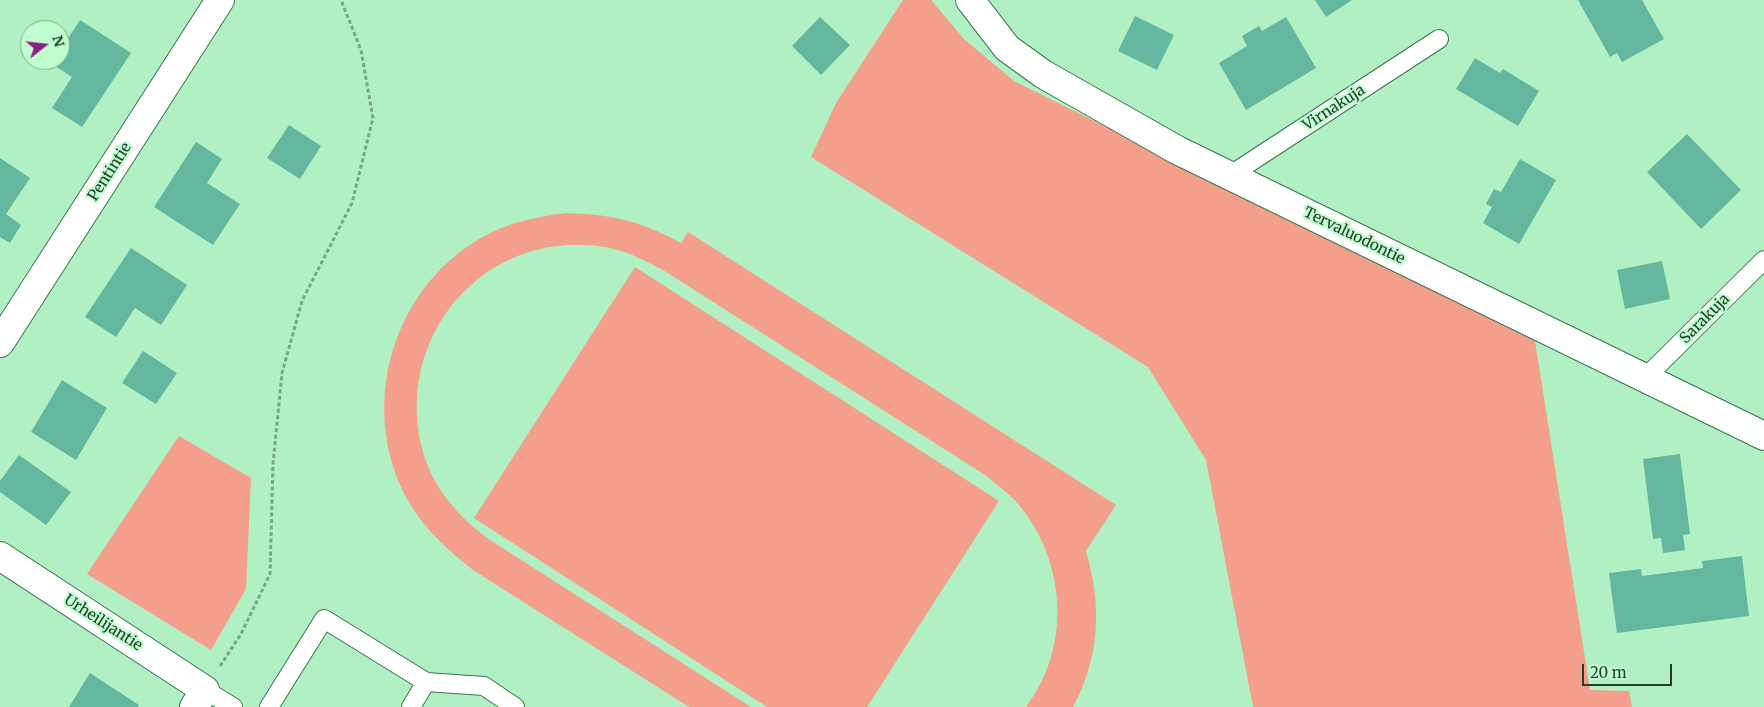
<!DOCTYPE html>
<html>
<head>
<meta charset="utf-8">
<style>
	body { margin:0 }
	#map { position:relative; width:1764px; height:707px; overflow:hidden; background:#b1f0c2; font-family:Merriweather,serif }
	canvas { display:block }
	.north { position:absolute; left:20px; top:20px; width:50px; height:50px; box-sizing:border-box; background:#befecf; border:1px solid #80b18e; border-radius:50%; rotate:74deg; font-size:14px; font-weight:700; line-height:20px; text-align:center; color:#243e2c }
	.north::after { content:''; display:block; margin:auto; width:18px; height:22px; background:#8d1f82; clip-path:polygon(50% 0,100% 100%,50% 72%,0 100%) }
	.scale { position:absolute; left:1582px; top:664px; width:90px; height:22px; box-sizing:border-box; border:2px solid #243e2c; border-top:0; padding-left:6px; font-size:15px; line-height:18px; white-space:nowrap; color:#243e2c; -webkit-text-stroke:4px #befecf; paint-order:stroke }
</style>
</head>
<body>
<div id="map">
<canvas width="1764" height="707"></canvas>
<div class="north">N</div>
<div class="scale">20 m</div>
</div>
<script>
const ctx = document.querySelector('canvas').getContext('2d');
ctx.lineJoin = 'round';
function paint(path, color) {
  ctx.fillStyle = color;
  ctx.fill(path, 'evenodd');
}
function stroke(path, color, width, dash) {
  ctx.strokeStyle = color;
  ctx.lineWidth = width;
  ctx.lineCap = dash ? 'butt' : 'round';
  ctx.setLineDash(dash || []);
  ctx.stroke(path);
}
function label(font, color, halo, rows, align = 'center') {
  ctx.font = font + ' Merriweather,serif';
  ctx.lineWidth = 4.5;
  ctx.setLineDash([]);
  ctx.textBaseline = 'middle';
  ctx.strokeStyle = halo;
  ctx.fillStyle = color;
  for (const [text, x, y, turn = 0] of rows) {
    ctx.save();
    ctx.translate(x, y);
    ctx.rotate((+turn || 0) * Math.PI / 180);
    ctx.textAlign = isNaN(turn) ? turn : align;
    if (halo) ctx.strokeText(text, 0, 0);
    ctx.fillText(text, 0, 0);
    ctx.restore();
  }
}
paint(new Path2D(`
	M903 0H931L964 39 1014 81 1535 341 1590 690 1629 691 1632 707H1253L1206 460 1148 367 811 157 836 103Z
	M565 213C611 214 641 221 681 243L688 232 1116 505 1086 551C1102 605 1100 657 1073 707H1026C1069 650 1067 572 1026 514 1015 498 1000 487 985 475L663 270C646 261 629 252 610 248 489 224 391 334 423 452 433 489 460 518 490 540L751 707H689L473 570C449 551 426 531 410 504 357 414 389 292 479 239 506 223 535 217 565 213Z
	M635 267 999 501 867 707H767L474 518Z
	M179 436 251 478 246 589 211 650 87 574Z`), '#f49f8c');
paint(new Path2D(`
	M1315 0H1352L1326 17Z
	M1578 0H1642L1664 39 1622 62 1617 53 1610 57Z
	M1135 16 1174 35 1157 70 1118 51Z
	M820 17 850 45 821 75 792 46Z
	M1286 17 1316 68 1246 110 1219 63 1247 46 1242 36 1259 26 1262 31Z
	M80 20 131 53 82 127 52 108 72 77 52 64 54 60H60V51Z
	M1475 58 1500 73 1503 69 1539 91 1518 126 1456 89Z
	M289 125 321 146 300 179 267 158Z
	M1687 134 1741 190 1701 229 1647 172Z
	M196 142 222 159 207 183 240 204 213 245 154 207Z
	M0 158 30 178 6 214 21 225 10 243 0 237Z
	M1520 159 1556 180 1519 244 1483 223 1492 207 1486 204 1494 189 1501 192Z
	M131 248 187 285 161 325 135 308 116 337 85 317Z
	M1662 261 1670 299 1625 309 1617 270Z
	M143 351 177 373 156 404 122 383Z
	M62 380 107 408 76 460 31 432Z
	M1680 454 1690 534 1683 535 1685 550 1663 553 1661 538 1653 539 1643 459Z
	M19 455 71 492 46 525 0 492V481Z
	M1742 556 1749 616 1617 633 1609 573 1641 569 1642 576 1703 568 1702 561Z
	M90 673 139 705 138 707H69Z`), '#63b79f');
const lane = new Path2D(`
	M1229 176 1439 39
	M1646 377 1764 260
	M426 682 484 686 515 707
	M205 690 233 707
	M269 707 324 619 426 682 411 707`);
const street = new Path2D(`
	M970 0 1007 48 1043 74 1177 150 1764 436
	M0 343 220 0
	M0 556 205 690 194 707`);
stroke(lane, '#3a774e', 20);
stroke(street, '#3a774e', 30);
stroke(new Path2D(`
	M220 666 241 634 270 574 273 464 282 373 302 301 352 203 373 118 361 50 341 0`), '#77a784', 3, [4, 2.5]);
stroke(lane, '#fff', 18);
stroke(street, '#fff', 28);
label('15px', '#243e2c', '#befecf', [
	["Virnakuja",1334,108,-33],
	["Pentintie",110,172,-57],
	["Tervaluodontie",1354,236,26],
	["Sarakuja",1705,319,-45],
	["Urheilijantie",103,623,33]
]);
</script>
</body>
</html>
